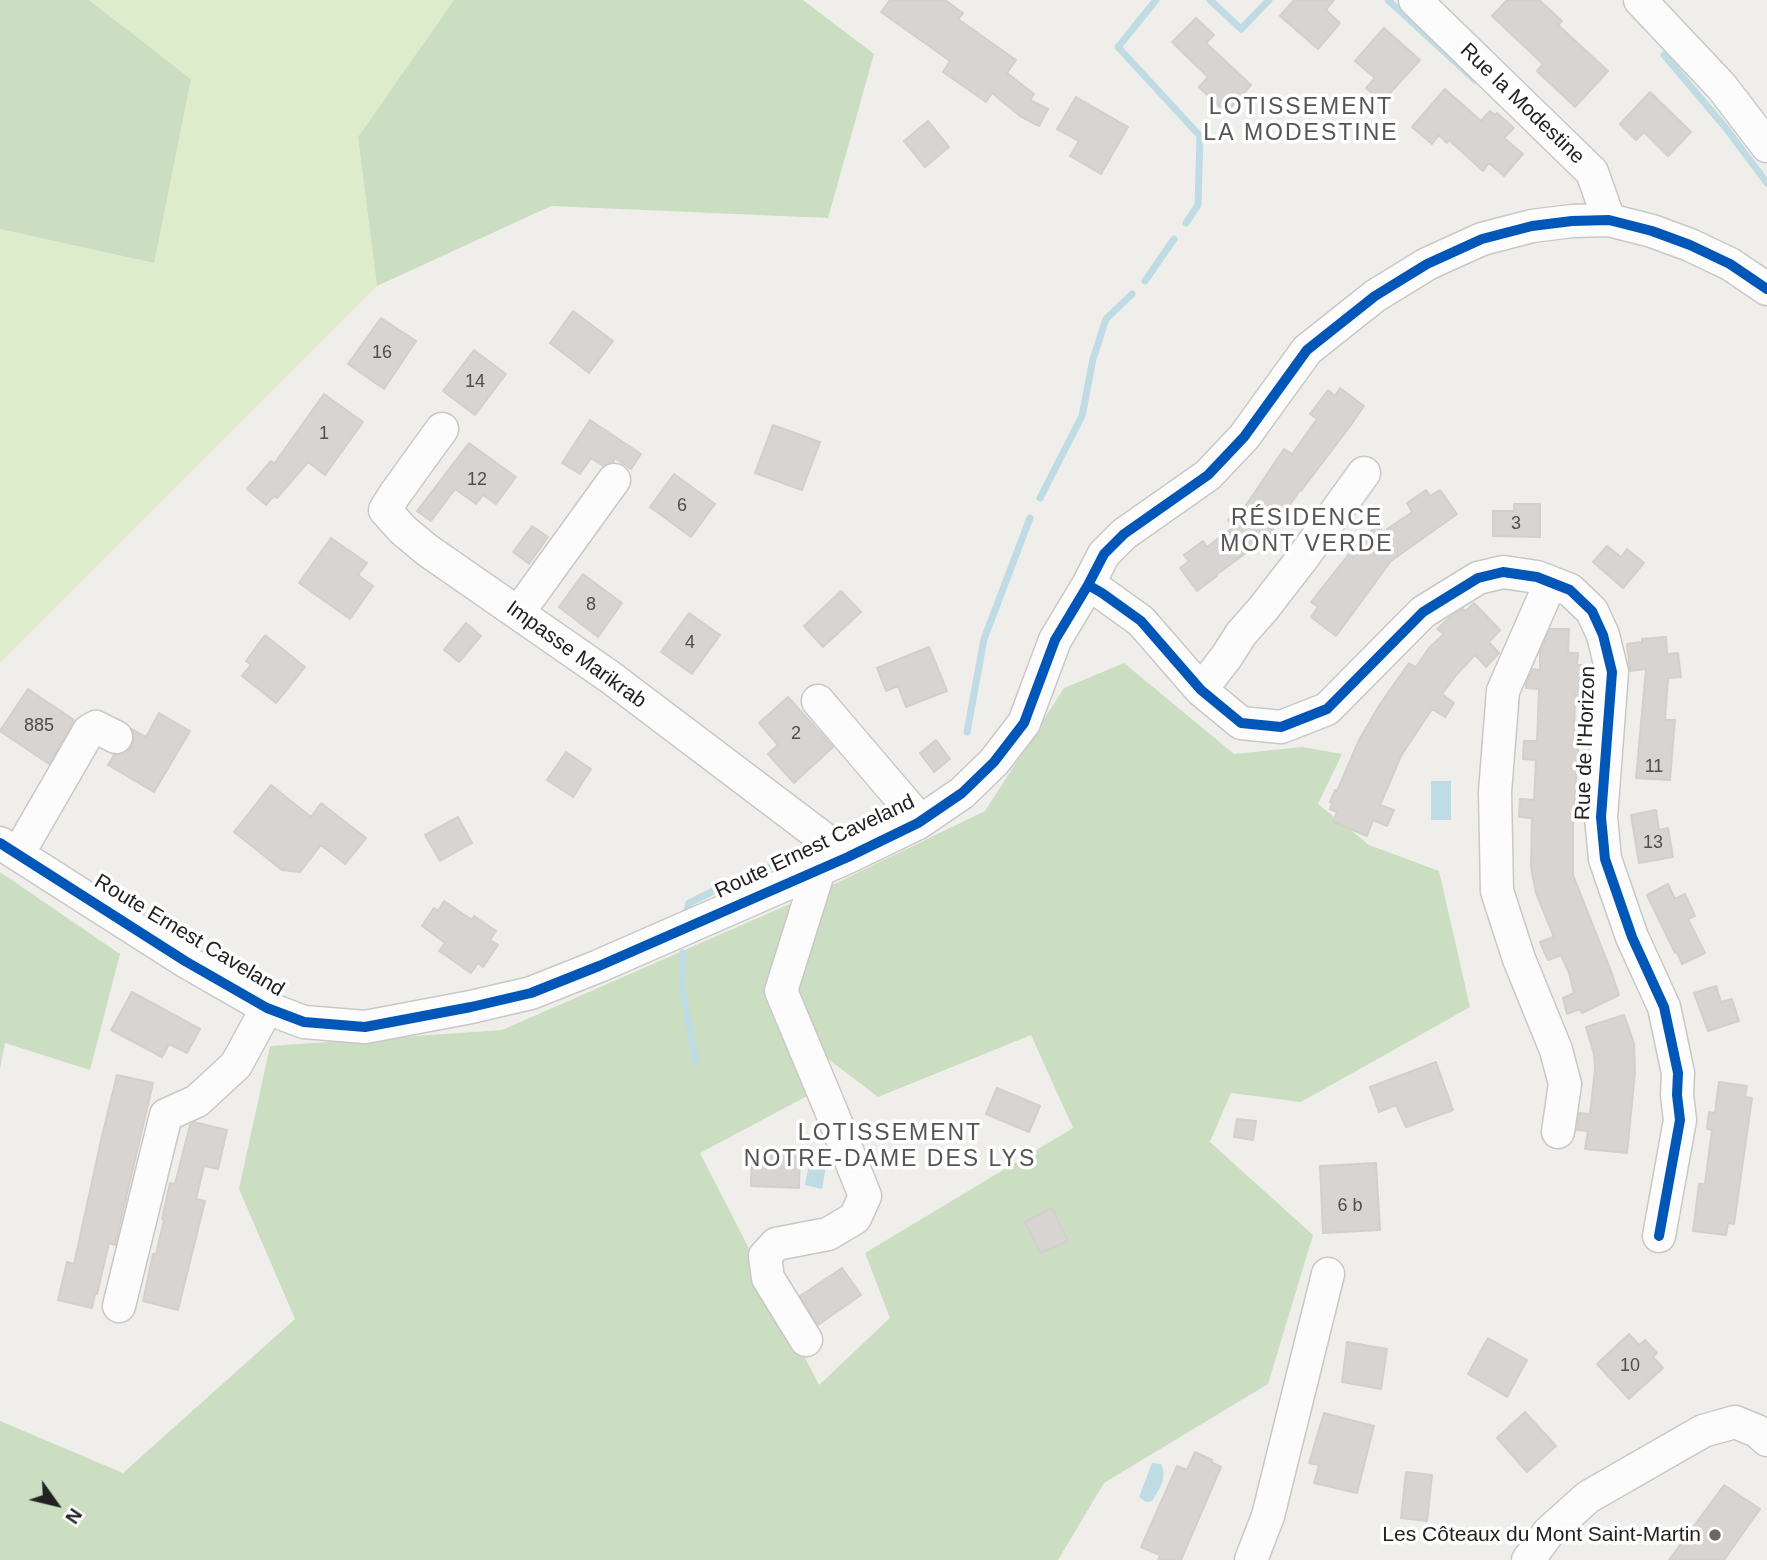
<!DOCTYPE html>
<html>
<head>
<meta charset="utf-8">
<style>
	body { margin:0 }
	#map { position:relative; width:1767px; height:1560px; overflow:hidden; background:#f0eeeb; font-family:Arial,sans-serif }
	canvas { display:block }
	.north { position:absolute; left:21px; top:1469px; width:70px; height:70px; -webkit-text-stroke:5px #fff; paint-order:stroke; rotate:124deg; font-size:19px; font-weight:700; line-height:28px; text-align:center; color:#222 }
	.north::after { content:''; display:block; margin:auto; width:24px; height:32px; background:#222; clip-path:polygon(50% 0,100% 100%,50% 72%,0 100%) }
</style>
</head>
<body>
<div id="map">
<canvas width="1767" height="1560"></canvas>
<div class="north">N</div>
</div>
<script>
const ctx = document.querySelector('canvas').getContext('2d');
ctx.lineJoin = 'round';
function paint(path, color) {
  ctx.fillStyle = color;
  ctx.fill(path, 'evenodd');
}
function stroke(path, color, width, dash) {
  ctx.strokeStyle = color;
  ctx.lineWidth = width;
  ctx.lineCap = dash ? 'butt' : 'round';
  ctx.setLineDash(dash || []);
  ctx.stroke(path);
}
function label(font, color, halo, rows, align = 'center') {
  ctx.font = font + ' Arial,sans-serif';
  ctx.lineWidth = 7;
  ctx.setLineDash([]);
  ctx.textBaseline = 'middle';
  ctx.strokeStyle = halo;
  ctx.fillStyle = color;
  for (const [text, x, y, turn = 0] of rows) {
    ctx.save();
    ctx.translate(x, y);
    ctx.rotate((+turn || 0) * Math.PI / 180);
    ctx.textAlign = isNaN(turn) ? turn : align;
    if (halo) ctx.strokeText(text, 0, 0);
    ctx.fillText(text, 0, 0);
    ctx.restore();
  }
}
paint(new Path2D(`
	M89 0H454L358 137 377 286 0 663V229L153 263 191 79Z`), '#ddeccb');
paint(new Path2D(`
	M0 0H89L191 79 154 263 0 229Z
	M454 0H803L874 54 828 218 551 206 377 286 358 137Z
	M1124 663 1234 754 1302 747 1342 754 1318 804 1369 845 1439 871 1470 1007 1301 1102 1231 1093 1210 1142 1313 1235 1268 1384 1104 1483 1058 1560H0V1421L123 1473 295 1319 239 1189 270 1046 502 1030 824 889 985 811 1064 688ZM1031 1035 1073 1128 865 1253 890 1318 819 1385 700 1153 809 1095 798 1036 878 1097Z
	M0 872 120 954 90 1070 5 1043 0 1069Z`), '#cbdec1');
paint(new Path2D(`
	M1431 781H1451V820H1431Z
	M810 1158 827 1161 822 1189 805 1185Z
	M1152 1463 1161 1464C1168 1478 1159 1490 1152 1501L1146 1502 1139 1497Z`), '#bfdbe3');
stroke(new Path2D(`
	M1156 0 1118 47 1200 136 1198 205 1186 223
	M1210 0 1241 29 1269 0
	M1388 0 1475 80
	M1664 55 1725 127 1767 183
	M1145 281 1174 239
	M1040 498 1082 416 1093 359 1106 319 1132 294
	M967 732 984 639 1030 518
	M685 917 689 903 754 871 785 863
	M683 953 682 988 696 1062`), '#bfdbe3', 7);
const building = new Path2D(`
	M890 0H945L963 13 958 19 1016 60 1007 73 1034 94 1030 100 1048 109 1039 126 1020 116 992 93 986 102 943 72 950 61 881 12Z
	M1294 0H1334L1326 10 1340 23 1318 49 1280 16Z
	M1507 0H1539L1562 21 1558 25 1608 71 1575 107 1537 71 1543 64 1492 16Z
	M1196 18 1214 35 1206 43 1251 85 1226 113 1199 87 1208 77 1172 42Z
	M1384 28 1420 60 1382 102 1366 88 1375 78 1355 61Z
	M1445 89 1481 121 1490 111 1495 115 1497 113 1514 128 1504 138 1523 154 1504 176 1489 163 1483 171 1449 140 1447 143 1439 135 1432 144 1412 127Z
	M1650 92 1691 132 1668 156 1644 132 1636 140 1620 124Z
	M1076 97 1128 127 1101 174 1070 156 1079 141 1057 129Z
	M928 121 949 147 925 167 904 141Z
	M573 311 613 341 589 373 550 343Z
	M381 318 416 341 384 389 348 364Z
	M474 350 506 374 475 415 443 391Z
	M1340 388 1364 406 1351 425 1301 491 1300 490 1268 537 1216 575 1217 576 1197 591 1180 568 1189 561 1184 555 1203 541 1207 547 1234 527 1228 520 1244 508 1284 449 1292 454 1317 419 1310 414 1328 390 1335 396Z
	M324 394 363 422 325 475 308 462 277 498 274 496 266 505 247 489 271 461 274 464Z
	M590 420 641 454 631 469 615 458 613 462 603 466 591 458 580 474 562 463Z
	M773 425 820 442 802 490 755 473Z
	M469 443 516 477 496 504 483 495 476 504 455 489 431 521 417 511Z
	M674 474 715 504 691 537 650 507Z
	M1426 490 1430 496 1440 490 1457 514 1391 561 1336 636 1311 617 1318 607 1311 602 1364 535 1379 526 1383 532 1412 512 1407 503Z
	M1514 504H1540V537L1493 536V511H1514Z
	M532 526 548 537 529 564 513 552Z
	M331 538 367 563 358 575 373 586 350 619 299 583Z
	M1607 546 1621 557 1627 549 1644 563 1623 588 1593 562Z
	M583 574 622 603 598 637 559 607Z
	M841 591 861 612 823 647 804 626Z
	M1474 603 1500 630 1489 642 1499 653 1486 667 1475 655 1457 674 1442 694 1454 703 1445 717 1432 709 1401 756 1380 805 1394 810 1387 826 1373 820 1367 836 1333 822 1337 812 1330 809 1332 803 1330 802 1335 790 1337 791 1359 740 1380 704 1409 663 1416 667 1429 648 1444 634 1437 629 1450 617 1463 609 1466 611Z
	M689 613 720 635 692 674 661 652Z
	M466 623 481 636 459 662 444 650Z
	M1550 629H1569L1568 653H1578L1577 665H1583L1582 696 1575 695 1574 735 1579 736 1573 826V875L1611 971 1619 995 1582 1013 1580 1009 1567 1014 1563 998 1574 993 1569 973 1561 955 1548 960 1540 942 1554 937 1536 893 1531 867 1532 818 1519 817 1520 799 1534 800 1536 760 1523 759 1524 741H1537L1539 689 1526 688V684L1533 669 1540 670V652Z
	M265 635 305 667 276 703 242 676 251 665 246 661Z
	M1666 637 1667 654 1678 653 1681 677 1668 678 1665 720H1675L1670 780 1636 778 1646 669 1630 671 1627 644 1642 642V639Z
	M929 647 947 691 906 707 898 686 886 691 877 668Z
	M28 689 74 720 49 764 0 731Z
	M788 697 833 747 794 783 768 754 778 745 759 723Z
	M159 713 190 731 154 792 108 765 114 755 126 753 132 746 134 737 132 729 146 737Z
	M936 740 950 759 934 772 920 753Z
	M566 752 591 769 573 797 547 780Z
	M271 785 311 817 321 803 366 838 345 864 321 845 300 872 282 870 234 832Z
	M1656 810 1659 830 1668 828 1673 857 1639 863 1631 815Z
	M458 817 472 843 440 861 425 835Z
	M1668 884 1675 899 1685 894 1695 916 1688 919 1705 953 1682 964 1677 952 1675 953 1647 895Z
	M444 901 472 920 474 916 496 931 490 940 498 945 483 967 478 963 471 973 439 951 445 943 422 926 434 908 438 911Z
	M1716 986 1721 1002 1732 999 1739 1021 1708 1031 1694 993Z
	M132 992 200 1029 187 1053 169 1044 162 1057 111 1030Z
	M1624 1015 1634 1043 1635 1073 1627 1153 1585 1149 1588 1131 1577 1130 1579 1113 1590 1114 1595 1069 1594 1054 1586 1027Z
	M1436 1062 1453 1110 1406 1127 1396 1105 1379 1112 1370 1087Z
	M117 1075 153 1083 115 1245 109 1243 97 1294H95L92 1308 58 1300 67 1262 74 1264 102 1136Z
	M1719 1082 1747 1086 1745 1097 1752 1098 1734 1224 1728 1223 1726 1235 1693 1231 1699 1184H1705L1712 1130 1707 1129 1709 1112 1715 1113Z
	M997 1088 1040 1106 1029 1132 986 1114Z
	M1237 1119 1256 1121 1253 1140 1234 1137Z
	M194 1122 227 1130 218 1169 204 1166 196 1199 205 1201 178 1310 143 1301 153 1254H156L164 1220 162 1219 170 1183 175 1184 190 1125Z
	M752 1152 800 1153 799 1188 751 1186Z
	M1376 1163 1380 1230 1323 1233 1320 1166Z
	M1052 1208 1068 1241 1041 1253 1025 1222Z
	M842 1268 861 1295 818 1325 800 1296Z
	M1629 1334 1639 1345 1645 1340 1657 1353 1653 1357 1663 1368 1629 1399 1597 1364Z
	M1488 1338 1527 1360 1507 1397 1468 1374Z
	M1347 1342 1387 1349 1381 1389 1342 1382Z
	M1525 1412 1556 1446 1527 1472 1497 1438Z
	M1324 1413 1374 1426 1357 1493 1314 1483 1319 1465 1309 1463Z
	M1195 1452 1212 1460 1211 1462 1221 1467 1181 1560H1158L1160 1555 1141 1547 1177 1466 1187 1470Z
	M1406 1472 1432 1475 1427 1521 1401 1518Z
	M1724 1485 1760 1509 1724 1560H1669Z`);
paint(building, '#d7d4d2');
stroke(building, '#d3d0cc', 2);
const minor = new Path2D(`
	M1415 0 1592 172 1609 220
	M1640 0 1722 87 1767 146
	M442 429 395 494 385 510 403 530 427 550 610 677 848 857
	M1549 582 1546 593 1503 691 1495 792 1497 891 1519 959 1556 1050 1565 1084 1558 1132
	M1088 585 1102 593 1141 621 1201 690 1241 723 1281 727 1327 709 1423 612 1478 578 1503 572 1537 577 1570 590 1592 611 1603 635 1612 672 1601 817 1605 859 1632 937 1664 1007 1678 1073 1677 1095 1680 1120 1659 1236
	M518 613 614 480
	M1201 690 1227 656 1241 634 1263 609 1301 560 1364 473
	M818 701 911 810 918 823
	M0 843 185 961 267 1008 304 1022 365 1027 471 1007 531 993 599 966 848 857 918 823 962 793 994 762 1024 723 1055 640 1088 585 1104 554 1124 534 1208 475 1244 437 1307 350 1375 296 1427 264 1482 239 1532 226 1572 221 1609 220 1652 231 1690 245 1730 264 1767 289
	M18 854 89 731 96 727 116 737
	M119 1306 166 1115 197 1101 236 1065 267 1008
	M806 1340 768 1278 765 1256 776 1244 828 1234 855 1218 865 1196 830 1108 781 991 819 870
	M1251 1560 1268 1516 1328 1274
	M1528 1560 1549 1532 1588 1497 1703 1431 1735 1422 1757 1431 1767 1440`);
stroke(minor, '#c9c8c7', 35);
stroke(minor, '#fdfcfc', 32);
stroke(new Path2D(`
	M1088 585 1102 593 1141 621 1201 690 1241 723 1281 727 1327 709 1423 612 1478 578 1503 572 1537 577 1570 590 1592 611 1603 635 1612 672 1601 817 1605 859 1632 937 1664 1007 1678 1073 1677 1095 1680 1120 1659 1236
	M0 843 185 961 267 1008 304 1022 365 1027 471 1007 531 993 599 966 848 857 918 823 962 793 994 762 1024 723 1055 640 1088 585 1104 554 1124 534 1208 475 1244 437 1307 350 1375 296 1427 264 1482 239 1532 226 1572 221 1609 220 1652 231 1690 245 1730 264 1767 289`), '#0057b8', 10);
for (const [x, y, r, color] of [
	[1715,1535,7,"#6a6968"]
]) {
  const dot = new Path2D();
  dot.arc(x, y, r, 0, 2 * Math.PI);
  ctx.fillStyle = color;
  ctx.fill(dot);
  stroke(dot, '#fff', 2.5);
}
label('18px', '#4f4e4e', null, [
	["16",382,353],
	["14",475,382],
	["1",324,434],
	["12",477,480],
	["6",682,506],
	["3",1516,524],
	["8",591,605],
	["4",690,643],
	["885",39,726],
	["2",796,734],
	["11",1654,767],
	["13",1653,843],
	["6 b",1350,1206],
	["10",1630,1366]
]);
label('21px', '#222', '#fff', [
	["Rue la Modestine",1522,104,44],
	["Impasse Marikrab",576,655,36],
	["Rue de l'Horizon",1586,743,-88],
	["Route Ernest Caveland",815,847,-25],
	["Route Ernest Caveland",189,936,31]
]);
label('21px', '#222', '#fff', [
	["Les Côteaux du Mont Saint-Martin",1701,1535]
], 'right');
ctx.letterSpacing = '2px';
label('23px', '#555', '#fff', [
	["LOTISSEMENT",1301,108],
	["LA MODESTINE",1301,134],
	["RÉSIDENCE",1307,519],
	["MONT VERDE",1307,545],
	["LOTISSEMENT",890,1134],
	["NOTRE-DAME DES LYS",890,1160]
]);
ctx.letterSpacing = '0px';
</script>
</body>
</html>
